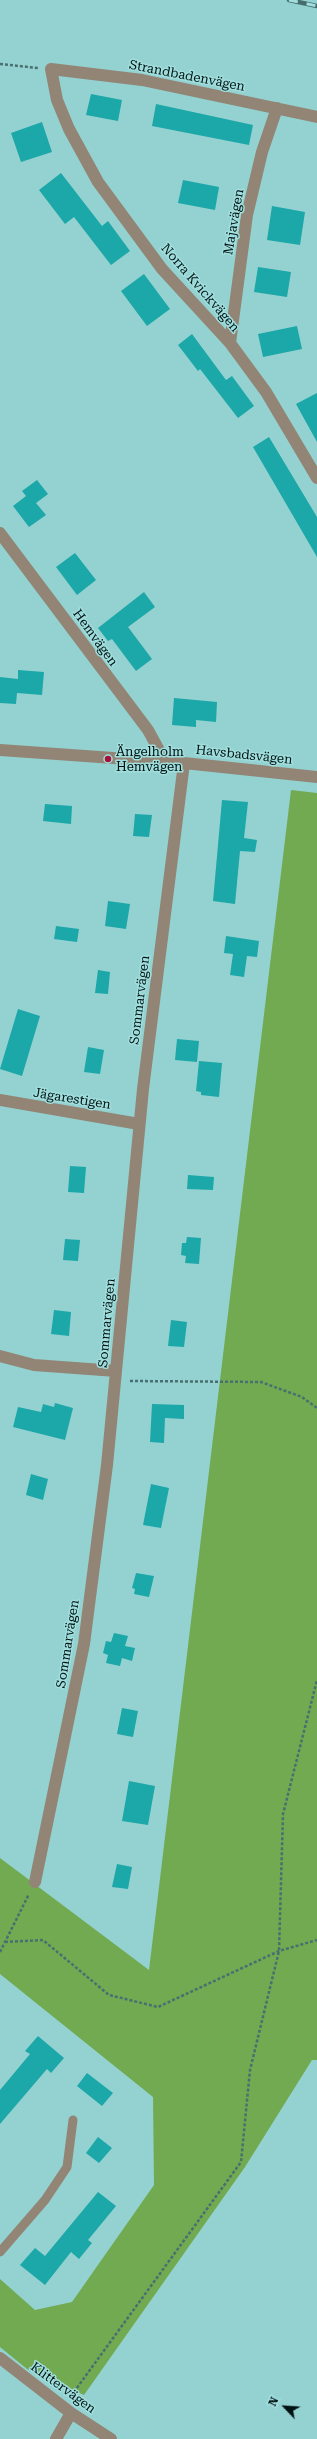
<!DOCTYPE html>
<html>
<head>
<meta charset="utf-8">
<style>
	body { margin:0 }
	#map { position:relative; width:317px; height:2439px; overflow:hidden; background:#94d2d1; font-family:"Roboto Serif",serif }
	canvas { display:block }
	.north { position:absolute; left:265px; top:2387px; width:40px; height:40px; -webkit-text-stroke:3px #a1dfde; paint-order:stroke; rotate:295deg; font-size:11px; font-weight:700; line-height:16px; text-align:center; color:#001212 }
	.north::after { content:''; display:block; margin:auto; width:14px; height:18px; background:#001212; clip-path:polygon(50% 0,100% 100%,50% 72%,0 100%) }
</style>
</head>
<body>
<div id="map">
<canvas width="317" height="2439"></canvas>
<div class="north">N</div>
</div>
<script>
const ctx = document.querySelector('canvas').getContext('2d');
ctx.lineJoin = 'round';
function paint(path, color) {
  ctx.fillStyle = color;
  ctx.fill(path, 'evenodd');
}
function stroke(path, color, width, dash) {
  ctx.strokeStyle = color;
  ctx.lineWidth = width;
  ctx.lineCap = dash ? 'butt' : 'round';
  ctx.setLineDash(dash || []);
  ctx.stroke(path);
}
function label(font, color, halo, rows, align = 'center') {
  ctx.font = font + ' "Roboto Serif",serif';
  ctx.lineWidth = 3;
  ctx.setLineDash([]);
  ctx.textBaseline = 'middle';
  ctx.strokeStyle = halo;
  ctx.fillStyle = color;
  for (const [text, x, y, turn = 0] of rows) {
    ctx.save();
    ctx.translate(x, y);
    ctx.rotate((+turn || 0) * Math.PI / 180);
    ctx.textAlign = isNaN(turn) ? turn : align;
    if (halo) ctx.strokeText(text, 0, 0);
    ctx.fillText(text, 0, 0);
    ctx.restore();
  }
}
paint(new Path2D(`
	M291 790 317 793V2060H312L245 2167 84 2395 27 2369 0 2347V2279L35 2310 72 2302 154 2185 153 2097 0 1974V1858L149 1970Z`), '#71aa50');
paint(new Path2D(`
	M91 94 122 100 118 121 86 115Z
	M156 104 253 125 249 145 152 126Z
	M42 122 52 152 21 162 11 133Z
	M61 173 102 226 108 221 130 251 111 265 74 217 65 224 39 190Z
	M183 180 219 187 215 210 178 203Z
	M272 206 305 212 300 245 267 240Z
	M258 267 291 272 287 297 254 292Z
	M144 274 170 309 147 326 121 291Z
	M297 326 302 349 263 357 258 334Z
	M192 334 226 380 232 376 254 406 238 418 200 369 198 371 178 345Z
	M317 393V442L296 404Z
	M269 437 317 517V557L253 447Z
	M37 480 48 494 36 503 46 515 29 527 13 506 26 496 22 491Z
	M75 553 96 580 77 595 56 567Z
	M144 592 155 607 128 627 152 659 136 671 112 639 108 641 98 628Z
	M18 670 44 672 42 695 17 693 16 704 0 703V677L18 679Z
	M174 698 217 702 216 722 196 720V727L172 725Z
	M222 800 248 802 244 838 257 840 255 852 240 851 235 904 213 901Z
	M45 804 72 806 71 824 43 821Z
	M135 814 152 815 149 837 133 836Z
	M108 901 130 904 126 929 105 926Z
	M56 926 79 929 77 942 54 939Z
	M226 936 259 941 257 957 247 956 244 977 230 975 233 954 224 953Z
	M98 970 110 972 108 994 95 993Z
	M18 1009 40 1016 22 1076 0 1069Z
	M177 1039 199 1041 197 1062 175 1060Z
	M88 1047 104 1050 100 1074 84 1072Z
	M199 1061 222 1063 219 1097 201 1095V1092L196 1091Z
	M70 1166 86 1167 84 1193 68 1192Z
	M188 1175 214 1177 213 1190 187 1189Z
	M187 1237 201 1238 199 1264 185 1263 186 1256 181 1255 182 1243H186Z
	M65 1239 80 1240 78 1261 63 1260Z
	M54 1310 71 1312 69 1336 51 1334Z
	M171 1320 187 1322 184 1347 168 1346Z
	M55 1403 73 1408 65 1440 13 1427 18 1407 41 1412 43 1404 54 1407Z
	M152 1404 184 1405V1419L165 1418 164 1443 150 1442Z
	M31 1474 48 1479 43 1500 26 1495Z
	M151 1484 169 1488 161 1528 143 1525Z
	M136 1573 154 1576 149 1597 134 1594 135 1589 132 1588Z
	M114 1633 128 1636 125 1646 135 1648 132 1661 122 1658 120 1666 106 1663 108 1655 103 1653 106 1641 111 1642Z
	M122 1708 138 1711 133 1737 117 1734Z
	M129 1781 155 1786 148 1825 122 1821Z
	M117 1864 132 1867 128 1889 112 1887Z
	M38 2036 64 2058 51 2073 47 2069 0 2124V2090L30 2054 25 2051Z
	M87 2073 113 2093 102 2106 77 2086Z
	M98 2137 112 2148 99 2163 86 2153Z
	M98 2192 116 2206 88 2240 92 2243 79 2259 71 2252 45 2285 20 2265 35 2248 45 2256Z`), '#1ca7a8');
stroke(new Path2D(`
	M0 64 38 68
	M130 1381 261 1382 302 1397 317 1408
	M5 1942 43 1940 109 1995 158 2007 279 1951 317 1940
	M0 1952 29 1894
	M71 2396 241 2162 250 2070 279 1951 283 1814 317 1680`), '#497070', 2.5, [3, 2]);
stroke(new Path2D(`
	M0 2252 45 2200 67 2167 73 2120`), '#928575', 9);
stroke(new Path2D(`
	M317 117 142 80 51 69 57 100 69 129 98 182 162 269 230 343 266 392 317 478
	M230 343 247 215 262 152 277 108
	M0 533 148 730 160 752 159 763
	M0 750 184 763 317 777
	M0 1100 139 1124
	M0 1356 34 1365 116 1371
	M35 1882 84 1644 107 1465 143 1089 184 763
	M0 2358 71 2413 111 2439
	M56 2439 71 2413`), '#928575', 12);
const rail = new Path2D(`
	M289 0 317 6`);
stroke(rail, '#466c6c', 4.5);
stroke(rail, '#a1dfde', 3, [9]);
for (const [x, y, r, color] of [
	[108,759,4,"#a81039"]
]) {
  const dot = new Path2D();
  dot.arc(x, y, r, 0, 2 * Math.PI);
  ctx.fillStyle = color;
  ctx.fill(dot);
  stroke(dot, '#a1dfde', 1.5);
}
label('13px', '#001212', '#a1dfde', [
	["Strandbadenvägen",187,76,11],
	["Majavägen",234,222,-80],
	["Norra Kvickvägen",200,288,49],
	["Hemvägen",95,638,54],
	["Havsbadsvägen",244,755,6],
	["Sommarvägen",140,1000,-83],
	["Jägarestigen",72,1099,9],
	["Sommarvägen",107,1323,-85],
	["Sommarvägen",68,1644,-81],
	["Klittervägen",63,2388,36]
]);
label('13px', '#001212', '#a1dfde', [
	["Ängelholm",116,752],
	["Hemvägen",116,767]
], 'left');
</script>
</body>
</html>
